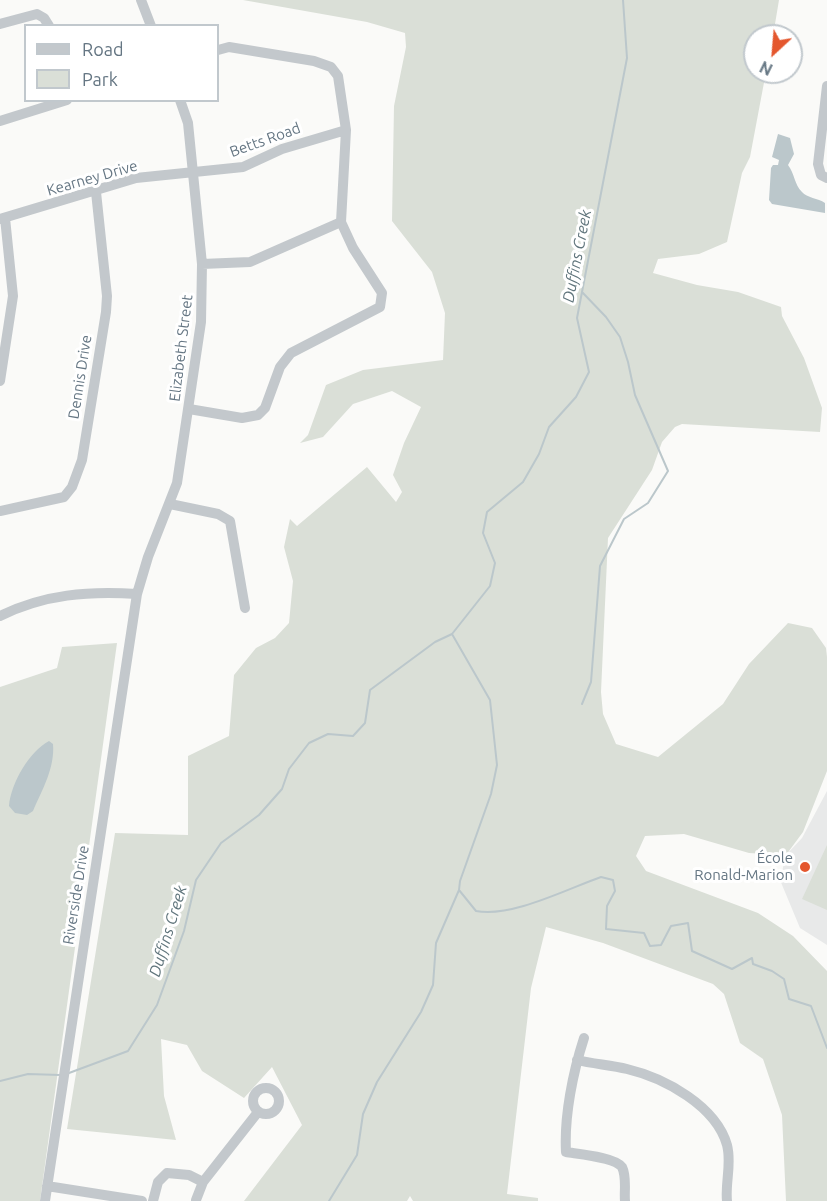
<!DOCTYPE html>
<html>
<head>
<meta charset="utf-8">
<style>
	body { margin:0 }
	#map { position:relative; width:827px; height:1201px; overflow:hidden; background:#fafaf8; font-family:Ubuntu,sans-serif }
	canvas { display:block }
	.legend { position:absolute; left:24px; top:24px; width:195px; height:78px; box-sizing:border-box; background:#fff; border:2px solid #c1c8cd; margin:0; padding:8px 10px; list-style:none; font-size:18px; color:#657683 }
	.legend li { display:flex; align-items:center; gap:12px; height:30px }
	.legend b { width:30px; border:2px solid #c1c8cd }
	.north { position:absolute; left:743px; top:24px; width:60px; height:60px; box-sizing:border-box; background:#fff; border:2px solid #c1c8cd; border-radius:50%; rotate:206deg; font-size:16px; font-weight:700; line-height:24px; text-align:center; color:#657683 }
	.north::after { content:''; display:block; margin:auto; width:21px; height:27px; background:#e4572e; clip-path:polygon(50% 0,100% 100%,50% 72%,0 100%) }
</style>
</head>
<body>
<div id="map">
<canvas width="827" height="1201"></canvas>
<ul class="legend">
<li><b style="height:8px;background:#c3c8cc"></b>Road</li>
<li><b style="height:16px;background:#dadfd7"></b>Park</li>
</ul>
<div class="north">N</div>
</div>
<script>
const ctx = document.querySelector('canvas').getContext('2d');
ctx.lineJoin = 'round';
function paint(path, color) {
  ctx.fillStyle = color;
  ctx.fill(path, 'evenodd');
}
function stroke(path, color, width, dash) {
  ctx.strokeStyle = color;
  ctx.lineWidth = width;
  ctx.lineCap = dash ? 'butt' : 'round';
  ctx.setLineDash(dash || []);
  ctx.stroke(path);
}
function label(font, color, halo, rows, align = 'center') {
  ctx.font = font + ' Ubuntu,sans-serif';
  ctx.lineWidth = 6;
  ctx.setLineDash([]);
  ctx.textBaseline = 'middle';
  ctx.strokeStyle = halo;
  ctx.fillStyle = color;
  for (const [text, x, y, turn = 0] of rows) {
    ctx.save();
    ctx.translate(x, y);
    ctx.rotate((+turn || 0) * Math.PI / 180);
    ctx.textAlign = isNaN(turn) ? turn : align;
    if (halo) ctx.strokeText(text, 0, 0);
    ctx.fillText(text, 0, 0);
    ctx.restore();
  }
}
paint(new Path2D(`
	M827 791V945L800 928 780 880 786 855 802 838Z`), '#e8e9e9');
paint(new Path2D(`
	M243 0H779L773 36H755V72H766L750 157 742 173 727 242 699 254 658 259 653 273 697 285 738 292 781 307 782 316 804 358 822 408 820 432 682 424 675 427 662 442 652 470 608 538 601 692 603 714 616 744 658 757 723 704 749 664 788 623 812 628 826 648 827 657V771L803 832 786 855 749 853 684 834 645 836 636 856 646 871 758 913 793 936 827 971V1201H786L782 1115 763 1059 740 1043 724 994 713 984 603 943 546 927 531 988 507 1194 538 1198V1201H413L410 1196 407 1201H244L302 1125 272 1067 244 1098 202 1071 187 1045 161 1039 164 1096 176 1140 67 1129 115 833 188 835V756L229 736 234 675 256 648 275 638 289 623 293 581 284 547 290 519 297 526 367 467 396 502 402 492 393 475 404 443 421 407 392 391 353 404 323 437 300 443 308 435 326 385 363 370 443 360 445 313 432 272 392 221 394 106 406 47 405 33 367 22Z
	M117 643 40 1201H0V687L57 668 62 647Z
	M827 845V910L802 899Z`), '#dadfd7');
paint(new Path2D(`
	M778 134 790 138 794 154 788 165C795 174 794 184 802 192 807 198 818 198 825 203V213L772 204 769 200 771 168 773 165H778L779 160 772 157Z
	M49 741 53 744C55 768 42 790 33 811L27 815 15 813 9 806C11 783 29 752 49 741Z`), '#bbc7cb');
stroke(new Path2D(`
	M582 292 606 317 620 337 628 362 635 395 668 471 648 503 624 519 600 566 591 682 582 704
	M459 890 476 911C511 918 567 889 601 877L613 880 615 891 607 906 606 929 644 933 650 946 661 945 671 926 688 923 692 951 732 969 752 958 753 964 772 971 784 979 789 999 811 1006 827 1048
	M69 1073 128 1051 157 1005 184 931 196 880 221 843 259 815 282 789 289 769 309 743 328 734 353 736 365 723 370 690 435 642 452 634 490 586 495 563 483 533 487 512 523 482 539 454 549 427 576 397 589 372 577 318 627 58 623 0
	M0 1081 28 1074 60 1075
	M329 1201 357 1155 363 1114 377 1082 421 1012 433 985 436 943 459 890 460 881 491 794 497 765 490 700 452 634`), '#bbc7cb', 2);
stroke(new Path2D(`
	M141 0 151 26
	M0 24 37 14 44 18 49 26
	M827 86 818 164 821 175 827 178
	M0 121 67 100
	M0 219 136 178 243 167 282 149 346 130
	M202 264 250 262 341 222
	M0 381 13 296 5 218
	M189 409 242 418 258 415 265 408 280 367 291 353 380 307 382 293 353 248 341 222 346 130 338 76 331 67 314 61 229 47 218 50
	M170 504 218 514 230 521 245 608
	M0 511 64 497 72 487 82 460 106 312 107 296 96 192
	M0 616C45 594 88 591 137 594
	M584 1038C573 1072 564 1116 566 1152 578 1154 615 1157 622 1167 627 1177 624 1191 625 1201
	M577 1060C593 1064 611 1065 627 1069 665 1078 716 1106 727 1145 732 1164 725 1182 727 1201
	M253 1101a13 13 0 1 1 26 0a13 13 0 1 1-26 0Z
	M47 1186 142 1201
	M196 1200 203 1182
	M45 1201 137 594 148 557 177 483 201 322 202 264 188 123 180 100
	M153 1201 158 1182 167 1173 189 1175 203 1182 258 1112`), '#c3c8cc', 10);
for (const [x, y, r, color] of [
	[805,867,6,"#e4572e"]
]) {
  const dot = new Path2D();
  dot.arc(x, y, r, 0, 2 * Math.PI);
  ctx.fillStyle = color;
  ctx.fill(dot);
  stroke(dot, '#fff', 2);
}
label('15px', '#657683', '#fff', [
	["Betts Road",265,140,-20],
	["Kearney Drive",92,178,-16],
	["Elizabeth Street",181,348,-83],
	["Dennis Drive",80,377,-81],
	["Riverside Drive",76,895,-81]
]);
label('15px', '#657683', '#fff', [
	["École",793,858],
	["Ronald-Marion",793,875]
], 'right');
label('italic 16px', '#60757c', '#fff', [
	["Duffins Creek",577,256,-79],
	["Duffins Creek",168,931,-73]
]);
</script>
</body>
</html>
